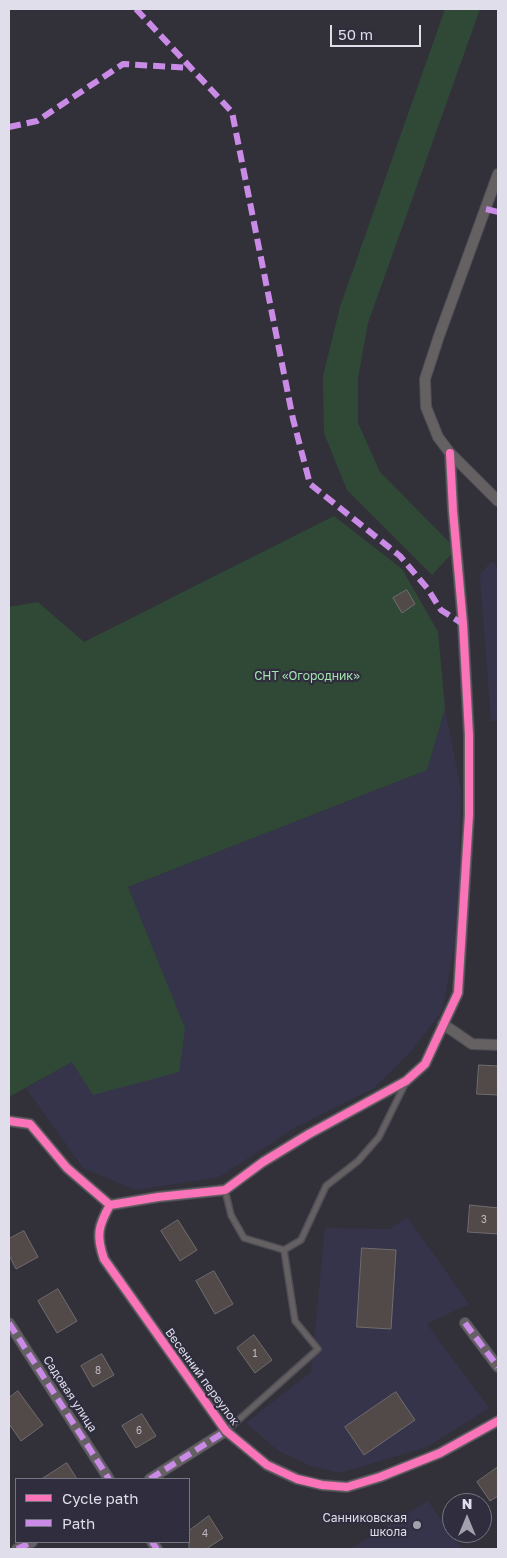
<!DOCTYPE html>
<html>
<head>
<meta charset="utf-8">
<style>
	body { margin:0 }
	#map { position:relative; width:507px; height:1558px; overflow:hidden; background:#32313a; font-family:"Golos Text",sans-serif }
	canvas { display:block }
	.frame { position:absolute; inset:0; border:10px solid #dfdeea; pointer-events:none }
	.legend { position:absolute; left:15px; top:1478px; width:175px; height:65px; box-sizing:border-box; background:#2f2d3e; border:1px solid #757483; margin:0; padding:6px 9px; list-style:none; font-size:15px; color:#dfdeea }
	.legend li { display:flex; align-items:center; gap:10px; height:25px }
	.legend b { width:25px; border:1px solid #757483 }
	.north { position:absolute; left:442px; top:1493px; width:50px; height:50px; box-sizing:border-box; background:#2f2d3e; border:1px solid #757483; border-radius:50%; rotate:0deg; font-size:14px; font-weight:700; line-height:20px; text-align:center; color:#dfdeea }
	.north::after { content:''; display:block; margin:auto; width:18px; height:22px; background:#a2a1ac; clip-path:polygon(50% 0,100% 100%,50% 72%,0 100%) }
	.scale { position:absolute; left:330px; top:25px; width:91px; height:22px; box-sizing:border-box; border:2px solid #dfdeea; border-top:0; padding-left:6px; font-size:15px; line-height:18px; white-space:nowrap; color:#dfdeea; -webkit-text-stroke:4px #2f2d3e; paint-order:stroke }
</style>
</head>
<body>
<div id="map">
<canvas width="507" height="1558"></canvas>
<div class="frame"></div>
<ul class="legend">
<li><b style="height:6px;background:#fb73b8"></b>Cycle path</li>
<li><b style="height:6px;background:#ca8be6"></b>Path</li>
</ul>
<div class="north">N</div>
<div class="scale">50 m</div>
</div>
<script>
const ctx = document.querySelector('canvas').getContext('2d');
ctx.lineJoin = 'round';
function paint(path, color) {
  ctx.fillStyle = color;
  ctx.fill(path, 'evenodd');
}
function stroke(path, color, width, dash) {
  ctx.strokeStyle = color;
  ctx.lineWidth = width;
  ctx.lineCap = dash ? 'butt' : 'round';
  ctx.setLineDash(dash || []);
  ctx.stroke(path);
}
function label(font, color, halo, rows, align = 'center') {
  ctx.font = font + ' "Golos Text",sans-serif';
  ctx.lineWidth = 4.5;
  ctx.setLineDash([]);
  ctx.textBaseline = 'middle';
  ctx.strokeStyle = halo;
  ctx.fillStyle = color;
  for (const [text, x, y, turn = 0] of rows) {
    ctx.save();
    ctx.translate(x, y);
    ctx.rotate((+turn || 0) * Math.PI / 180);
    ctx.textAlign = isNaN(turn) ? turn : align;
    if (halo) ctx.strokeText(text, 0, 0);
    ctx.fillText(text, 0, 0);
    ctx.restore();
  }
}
paint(new Path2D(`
	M491 561 498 567V721H491L480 575Z
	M445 708 461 792 458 927 442 1011 413 1049 374 1088 296 1127 219 1177 136 1190 83 1168 26 1088 72 1062 185 1028 128 887 427 770Z
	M407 1217 469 1304 427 1324 489 1408 427 1447 340 1473 311 1466 279 1451 246 1423 311 1372 325 1228 390 1229Z
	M428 1501 462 1549H350Z`), '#36344a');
paint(new Path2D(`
	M445 9H480L368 323 358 378V423L380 472 456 549 432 575 347 490 324 433 323 376 340 307Z
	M334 516 402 569 438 632 445 708 427 770 128 887 185 1028 179 1072 93 1095 72 1062 9 1097V607L38 602 84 642Z`), '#304936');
const building = new Path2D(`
	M407 590 415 604 402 613 393 598Z
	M479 1065 498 1066V1095L477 1094Z
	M470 1205 498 1208V1234L468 1232Z
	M178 1220 197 1250 180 1261 161 1231Z
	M24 1231 38 1257 16 1269 9 1255V1239Z
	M362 1248 396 1250 391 1329 357 1327Z
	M214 1271 233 1304 215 1314 196 1281Z
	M58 1289 77 1321 57 1333 38 1301Z
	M254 1335 272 1360 255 1373 237 1348Z
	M102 1354 114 1375 93 1387 81 1366Z
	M18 1391 43 1425 21 1441 9 1424V1398Z
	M396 1392 415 1420 364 1455 345 1427Z
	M142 1414 156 1436 136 1448 122 1426Z
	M67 1463 77 1479H42Z
	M498 1467V1496L490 1501 477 1482Z
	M209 1516 223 1538 206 1549H189V1531Z`);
paint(building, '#524a48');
stroke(building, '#716c6e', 1);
const service = new Path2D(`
	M225 1190 231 1215 244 1238 284 1250
	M226 1431 318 1349 295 1321 284 1250 301 1240 326 1186 358 1161 379 1137 405 1084`);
const minor = new Path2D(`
	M498 174 439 336 425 379 426 407 438 437 450 453 498 501
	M443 1024 472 1044 498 1045
	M9 1121 30 1124 67 1168 110 1205 158 1197 225 1190 263 1162 309 1134 406 1081 425 1064 458 993 469 815V735L463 624 453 511 450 453
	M110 1205C98 1226 96 1236 104 1259L226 1431 267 1465 297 1479 322 1485 347 1487 380 1477 440 1453 498 1421
	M9 1323 109 1479
	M465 1323 498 1367
	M150 1479 226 1431
	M152 1542 157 1549
	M17 1549 32 1542`);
stroke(service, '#4f4e55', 8);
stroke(minor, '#4f4e55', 12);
stroke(service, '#656163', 5);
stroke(minor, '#656163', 10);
stroke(new Path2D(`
	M136 9 232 112 293 419 310 484 400 556 427 588 441 610 463 624
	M9 127 37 121 123 64 192 68
	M486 209 498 212
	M9 1323 109 1479
	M465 1323 498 1367
	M150 1479 226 1431
	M152 1542 157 1549
	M17 1549 32 1542`), '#ca8be6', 6, [12, 6]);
stroke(new Path2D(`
	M9 1121 30 1124 67 1168 110 1205 158 1197 225 1190 263 1162 309 1134 406 1081 425 1064 458 993 469 815V735L463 624 453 511 450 453
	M110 1205C98 1226 96 1236 104 1259L226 1431 267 1465 297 1479 322 1485 347 1487 380 1477 440 1453 498 1421`), '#fb73b8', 8);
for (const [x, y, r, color] of [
	[417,1525,5,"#a2a1ac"]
]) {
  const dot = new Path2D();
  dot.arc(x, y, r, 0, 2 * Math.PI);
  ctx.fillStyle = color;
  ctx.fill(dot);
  stroke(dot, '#2f2d3e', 2);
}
label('10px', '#bcb9c2', null, [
	["3",484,1220],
	["1",255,1354],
	["8",98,1371],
	["6",139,1431],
	["4",205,1534]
]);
label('12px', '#a3e3ad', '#2f2d3e', [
	["СНТ «Огородник»",307,676]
]);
label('12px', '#dfdeea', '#2f2d3e', [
	["Весенний переулок",202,1377,54],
	["Садовая улица",70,1394,57]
]);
label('12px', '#dfdeea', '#2f2d3e', [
	["Санниковская",407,1518],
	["школа",407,1532]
], 'right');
</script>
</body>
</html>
